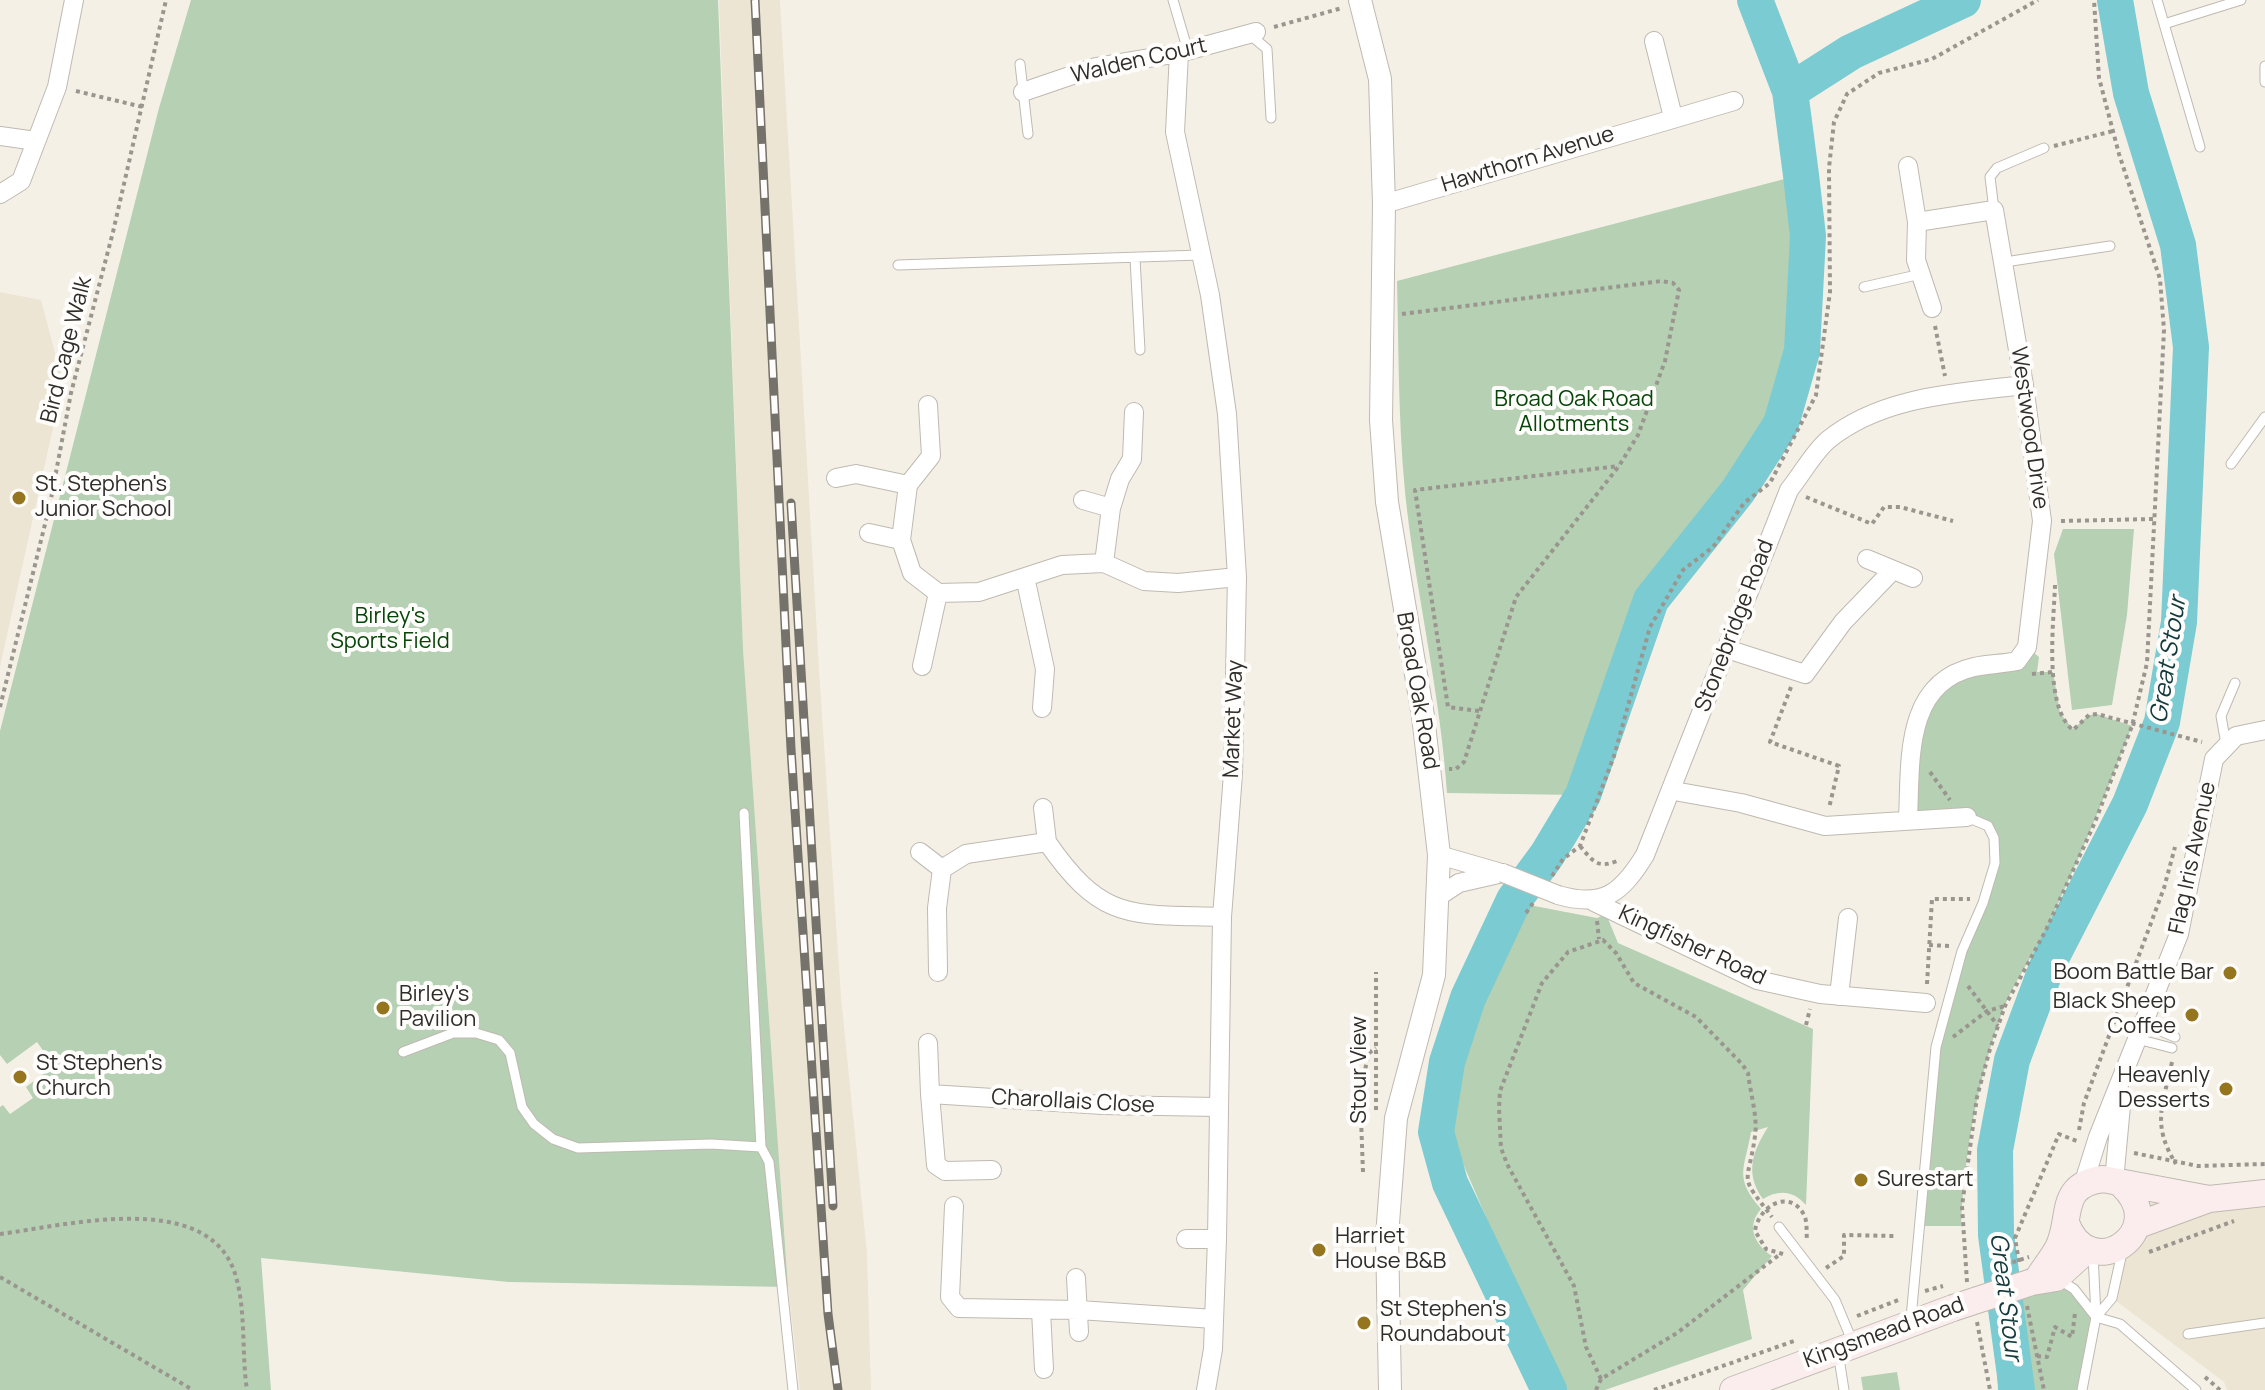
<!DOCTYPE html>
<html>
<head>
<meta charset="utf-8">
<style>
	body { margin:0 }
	canvas { display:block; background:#f5f0e6 }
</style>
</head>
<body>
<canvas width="2265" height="1390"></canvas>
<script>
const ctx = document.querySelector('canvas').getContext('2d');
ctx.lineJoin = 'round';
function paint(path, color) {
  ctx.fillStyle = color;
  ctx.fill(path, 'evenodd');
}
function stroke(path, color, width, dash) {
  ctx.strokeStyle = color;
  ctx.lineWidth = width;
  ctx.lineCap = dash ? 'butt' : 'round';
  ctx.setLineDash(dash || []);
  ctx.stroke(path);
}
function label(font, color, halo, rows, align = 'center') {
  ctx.font = font + ' Manrope,sans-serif';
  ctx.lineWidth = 8;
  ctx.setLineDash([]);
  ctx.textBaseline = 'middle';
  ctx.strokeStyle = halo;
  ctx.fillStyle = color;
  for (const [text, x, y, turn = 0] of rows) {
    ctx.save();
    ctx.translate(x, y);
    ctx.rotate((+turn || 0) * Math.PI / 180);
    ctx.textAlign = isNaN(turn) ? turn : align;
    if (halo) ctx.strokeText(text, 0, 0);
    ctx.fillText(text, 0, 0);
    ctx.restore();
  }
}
paint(new Path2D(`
	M719 0H780L820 685 841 997 867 1253 871 1390H800L788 1287 743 649Z
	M0 292 41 300 63 383 0 667Z
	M2265 1193V1390H2227L2224 1382 2112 1298 2137 1204Z`), '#ede5d4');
paint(new Path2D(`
	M191 0H718L743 649 788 1287 509 1282 261 1258 271 1390H0V1107L3 1105 10 1114 33 1098 26 1087 54 1066 37 1042 7 1064 0 1055V731L159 108Z
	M1792 177 1801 241V284L1795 349 1776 422 1734 489 1648 599 1577 795 1447 793C1441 703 1421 615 1409 526 1398 445 1399 363 1397 281Z
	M2063 529H2134L2127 615 2112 705 2072 710 2054 554Z
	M2027 647 2039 657 2037 672H2053L2060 713 2073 729 2089 715 2097 714 2132 726C2106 794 2078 863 2046 929 2033 956 2014 982 2003 1010 1978 1078 1964 1154 1961 1226H1920L1936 1047 1995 863 1994 838 1974 818H1908L1910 783 1934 690Z
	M1524 904 1597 918 1606 914 1618 943 1813 1029 1806 1205C1794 1191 1779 1189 1763 1199 1744 1173 1753 1151 1768 1127L1751 1132C1745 1168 1733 1177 1761 1209 1746 1226 1754 1244 1772 1256L1743 1290 1752 1339 1605 1390H1565L1539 1340 1455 1145 1448 1105 1465 1033Z
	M2036 1281 2074 1289 2096 1321 2085 1390H2031L2014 1288Z
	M1897 1372 1900 1390H1863L1861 1377Z`), '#b5d0b3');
paint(new Path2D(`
	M2014 1288 2031 1390H1998L1993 1295Z`), '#7bcbd2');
stroke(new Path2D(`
	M1790 91 1851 52 1963 0
	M1549 1390 1450 1183 1436 1132 1447 1062 1468 998 1514 900 1547 855 1583 795 1651 600 1738 491 1781 424 1802 351 1808 236 1801 175 1790 91 1755 0
	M2017 1390 1996 1235 1995 1150 2012 1060 2048 964 2130 804 2162 722 2179 622 2191 347 2178 245 2131 93 2115 0`), '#7bcbd2', 36);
const service = new Path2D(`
	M1173 0 1188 51
	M2157 0 2200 147
	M2164 24 2241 0
	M1249 34 1267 49 1271 118
	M1020 64 1028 134
	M2265 66V82
	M1994 210 1990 177 1997 168 2044 148
	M1135 258 1140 350
	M2005 262 2110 246
	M898 265 1200 255
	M1864 287 1921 274
	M2231 464 2265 417
	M2226 744 2221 716 2235 683
	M744 813 761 1147
	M2142 1023 2175 1037
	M2137 1039 2172 1048
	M403 1052 453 1033H476L499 1040 510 1053 522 1107 534 1124 553 1139 578 1148 711 1144 761 1147 769 1162 793 1390
	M1779 1227 1835 1300 1853 1343
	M2058 1279 2074 1289 2096 1317 2120 1324 2196 1390
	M2096 1317 2112 1298 2123 1248
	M1911 1318 1936 1047 1962 951 1983 903 1995 863 1994 838 1988 826 1967 817
	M2188 1334 2265 1323
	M1838 1352 1844 1390
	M2082 1390 2096 1317 2093 1254`);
const minor = new Path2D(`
	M1654 41 1673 117
	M1179 53 1175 132 1210 295 1227 414 1237 577 1233 774 1222 917 1217 1239 1213 1349 1206 1390
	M1023 92 1096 67 1179 53 1256 32
	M0 136 36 141
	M1908 166 1917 222 1916 260 1932 308
	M0 194 21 181 57 87 74 0
	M1384 204 1734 101
	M1917 222 1994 210 2024 385 2042 521 2027 647
	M928 405 931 456 908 485 901 540 912 573 938 593 979 592 1062 565 1104 563 1144 581 1178 583 1237 577
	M836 478 856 474 908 485
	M1083 500 1111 508
	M869 533 901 540
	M1867 559 1913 578
	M1104 563 1111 508 1120 479 1132 459 1134 412
	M1025 577 1045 669 1042 708
	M1727 649 1805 674 1843 622 1893 570
	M922 666 938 593
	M1674 791 1741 803 1825 826 1967 817
	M1043 808 1047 842
	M1908 818C1911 763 1903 683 1974 667 1988 664 2003 664 2017 661L2027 647
	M920 852 942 869
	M1439 855 1498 872
	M1558 895C1603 908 1621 894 1645 855L1789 490C1802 474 1813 453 1828 440 1882 396 1958 393 2024 385
	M1439 896 1459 883 1503 873
	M1594 902 1757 980 1820 994 1926 1003
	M938 972 937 908 942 869 966 854 1047 842C1103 923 1131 914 1222 917
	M1839 996 1848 918
	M928 1043 930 1094
	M992 1170 945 1171 936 1165 930 1094 1103 1105 1217 1107
	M2114 1181 2122 1095
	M2083 1185 2098 1137 2179 934 2214 759 2236 736 2265 730
	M954 1206 950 1297 959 1308 1079 1310 1214 1319
	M1186 1239H1217
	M1076 1278 1079 1332
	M1041 1311 1044 1369`);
const tertiary = new Path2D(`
	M1360 0 1380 79 1384 204 1381 420 1387 502 1423 716 1439 855 1434 975 1396 1118 1387 1236 1390 1390`);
const secondary = new Path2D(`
	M2066 1223C2090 1287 2172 1231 2122 1185
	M2138 1225 2206 1200
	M2036 1281C2043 1270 2052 1259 2058 1248 2073 1218 2057 1185 2103 1179L2209 1199 2265 1193
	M2032 1282 2056 1278 2088 1249
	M1733 1390 1953 1308`);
stroke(service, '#bfbab1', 11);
stroke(minor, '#bfbab1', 20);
stroke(tertiary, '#bfbab1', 24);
stroke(secondary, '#bfbab1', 28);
stroke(new Path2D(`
	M1274 27 1342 8
	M76 91 143 107
	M2054 146 2113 131
	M1402 314 1661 281 1673 283 1679 290 1665 361 1638 435 1619 466 1516 597 1464 762 1456 769H1449
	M1935 326 1945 376
	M1806 497 1872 524 1884 507H1900L1953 521
	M2061 521 2154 519
	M2055 585C2054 620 2043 707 2073 730L2089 715 2097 714 2202 742
	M2032 674 2053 672
	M1791 687 1770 742 1839 766 1829 808
	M0 707 50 504 71 393 113 232 166 0
	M1479 711 1448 707 1415 490 1619 466
	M1930 772 1950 800
	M1580 846C1593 861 1597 869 1617 861
	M1552 876 1563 859 1580 846 1614 756 1650 627 1683 570 1713 547 1744 503 1770 483 1816 395 1830 292 1829 168 1834 122 1847 94 1879 73 1932 59 2038 0
	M1526 913 1533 903
	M1597 921 1599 939
	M1929 945 1950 946
	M1927 984 1932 899H1970
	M1968 986 1998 1026
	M1806 1025 1810 1009
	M1953 1037 1987 1011 2005 1006
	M2172 1062C2163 1105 2151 1124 2176 1164
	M1376 1110V972
	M2079 1130 2084 1103 2164 888 2175 847
	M2134 1153 2198 1166 2265 1164
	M1363 1172 1360 1091 1369 1053 1376 1048
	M0 1234C63 1226 201 1190 233 1268 247 1304 241 1352 247 1390
	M2149 1252 2234 1221
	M1783 1254 1766 1249 1755 1231C1758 1208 1787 1188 1803 1213 1808 1221 1806 1231 1807 1240
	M2019 1262 2015 1238 2059 1134 2079 1142
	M1826 1268 1844 1256V1235L1894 1236
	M0 1277 193 1390
	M1967 1282 1962 1206 1977 1097 1990 1049 2005 1006 2046 930 2095 822 2132 726 2147 663 2164 330 2160 279 2119 154 2099 78 2094 0
	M1925 1291 1943 1286
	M2027 1306 2044 1390
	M1857 1316 1901 1299
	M1977 1322 1990 1390
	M2037 1356 2047 1357 2055 1327 2072 1337 2075 1313
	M2205 1377 2220 1390
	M1601 1379 1586 1347 1574 1286 1507 1164 1501 1148 1499 1108 1500 1091 1542 983 1568 952 1603 940 1616 953 1634 983 1696 1017 1742 1064 1748 1073C1750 1092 1758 1117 1755 1136 1748 1187 1737 1172 1772 1217
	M1596 1390 1601 1379 1677 1333 1779 1255
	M1654 1390 1797 1340`), '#9a968f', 4, [4, 4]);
stroke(service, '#fff', 9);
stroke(minor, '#fff', 18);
stroke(tertiary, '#fff', 22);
stroke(secondary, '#fbeded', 26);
const rail = new Path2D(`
	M755 0 791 749 828 1314 838 1390
	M791 503 833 1206`);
stroke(rail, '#75726c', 9);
stroke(rail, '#fefdfb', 6, [18]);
const minorBridge = new Path2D(`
	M1503 873 1558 895`);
const secondaryBridge = new Path2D(`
	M1953 1308 2032 1282`);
stroke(minorBridge, '#bfbab1', 20, []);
stroke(secondaryBridge, '#bfbab1', 28, []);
stroke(new Path2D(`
	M1997 1267 2029 1257`), '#9a968f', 4, [4, 4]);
stroke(minorBridge, '#fff', 18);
stroke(secondaryBridge, '#fbeded', 26);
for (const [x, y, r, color] of [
	[19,498,8,"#95761e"],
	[2230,973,8,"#95761e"],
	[383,1008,8,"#95761e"],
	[2192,1015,8,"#95761e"],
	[20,1077,8,"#95761e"],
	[2226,1089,8,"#95761e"],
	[1861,1180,8,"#95761e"],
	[1319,1250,8,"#95761e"],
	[1364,1323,8,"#95761e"]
]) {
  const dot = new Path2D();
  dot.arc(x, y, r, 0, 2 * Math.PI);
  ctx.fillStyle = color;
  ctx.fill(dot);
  stroke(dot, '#fefdfb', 3);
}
label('22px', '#2e2d29', '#fefdfb', [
	["Walden Court",1139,61,-13],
	["Hawthorn Avenue",1528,160,-17],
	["Bird Cage Walk",67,350,-76],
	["Westwood Drive",2029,428,82],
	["Stonebridge Road",1735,626,-69],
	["Broad Oak Road",1417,691,80],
	["Market Way",1234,719,-88],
	["Flag Iris Avenue",2193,858,-78],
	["Kingfisher Road",1692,946,25],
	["Stour View",1360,1070,-90],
	["Charollais Close",1073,1102,3],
	["Kingsmead Road",1884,1333,-20]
]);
label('22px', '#054507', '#fefdfb', [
	["Broad Oak Road",1574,400],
	["Allotments",1574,425],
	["Birley's",390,617],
	["Sports Field",390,642]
]);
label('22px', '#2e2d29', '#fefdfb', [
	["St. Stephen's",35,485],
	["Junior School",35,510],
	["Boom Battle Bar",2214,973,"right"],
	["Birley's",399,995],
	["Pavilion",399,1020],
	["Black Sheep",2176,1002,"right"],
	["Coffee",2176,1027,"right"],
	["St Stephen's",36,1064],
	["Church",36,1089],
	["Heavenly",2210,1076,"right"],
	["Desserts",2210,1101,"right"],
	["Surestart",1877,1180],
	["Harriet",1335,1237],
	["House B&B",1335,1262],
	["St Stephen's",1380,1310],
	["Roundabout",1380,1335]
], 'left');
label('italic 24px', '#133a3d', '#fefdfb', [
	["Great Stour",2169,660,-81],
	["Great Stour",2005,1297,83]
]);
</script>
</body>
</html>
